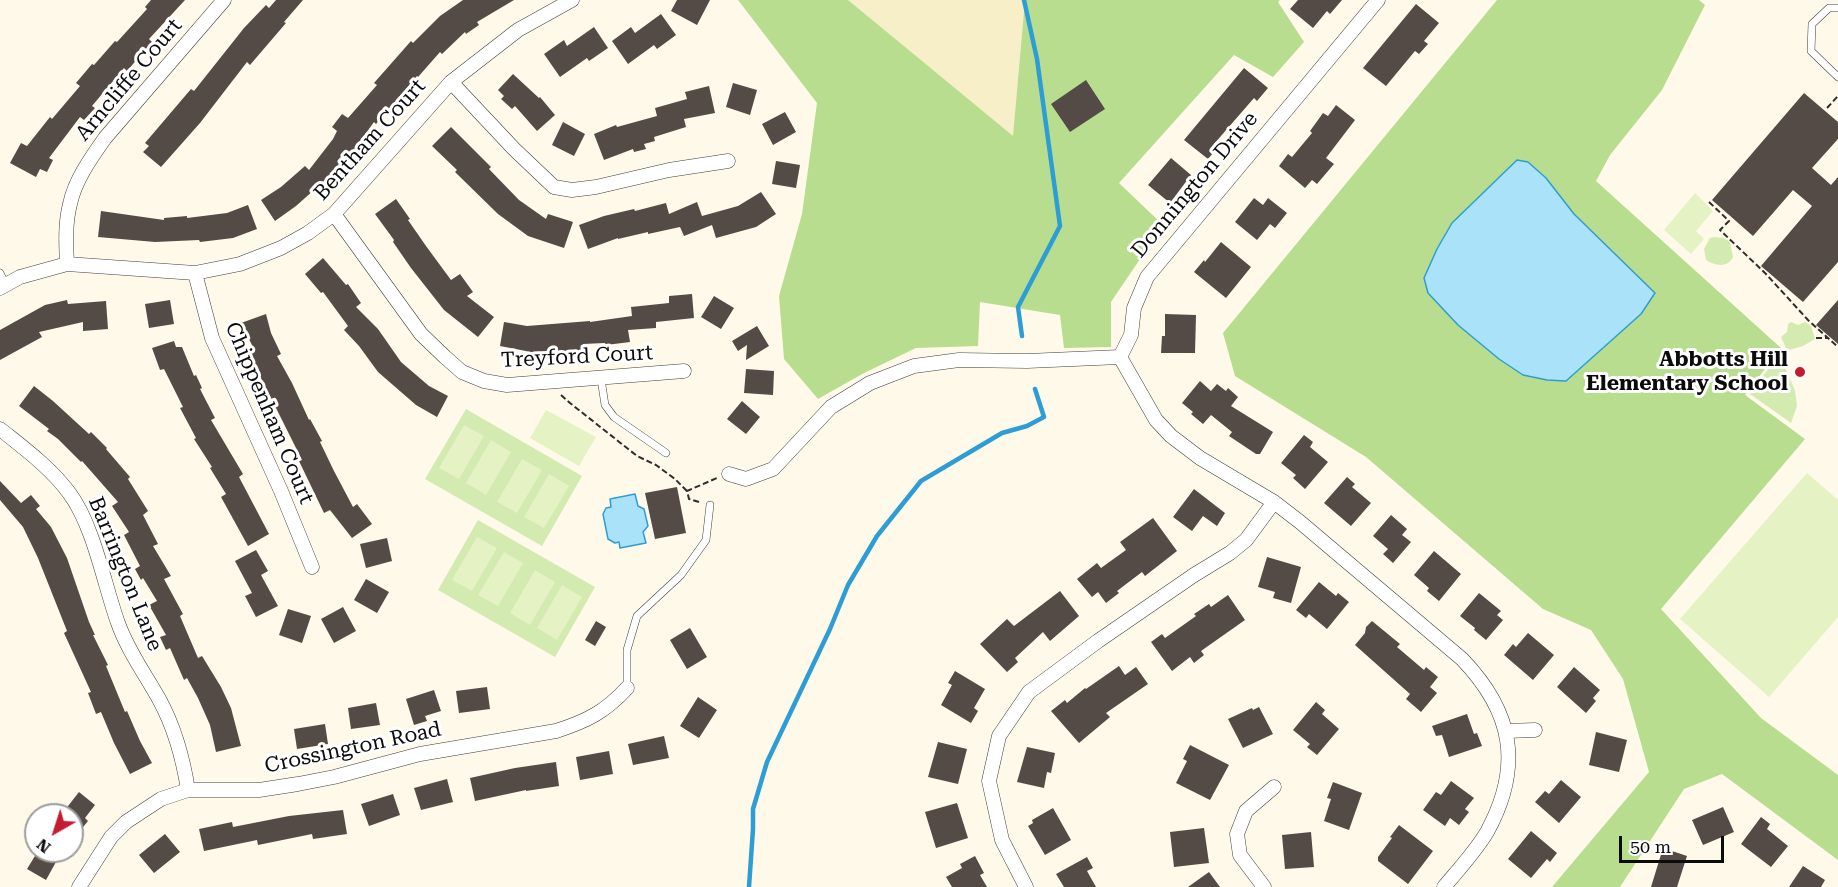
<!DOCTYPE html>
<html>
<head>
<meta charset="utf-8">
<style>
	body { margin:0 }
	#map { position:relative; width:1838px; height:887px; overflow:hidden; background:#fff9e9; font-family:"Roboto Serif",serif }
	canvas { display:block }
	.north { position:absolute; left:24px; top:803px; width:60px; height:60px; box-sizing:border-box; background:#fff; border:2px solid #9d9d9d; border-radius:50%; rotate:219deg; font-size:16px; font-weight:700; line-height:24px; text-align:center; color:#0b0b0b }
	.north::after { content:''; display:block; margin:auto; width:21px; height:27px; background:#c31b2f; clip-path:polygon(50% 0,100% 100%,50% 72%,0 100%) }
	.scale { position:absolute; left:1619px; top:836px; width:105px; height:27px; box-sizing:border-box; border:3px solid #0b0b0b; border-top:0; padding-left:8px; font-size:18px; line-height:21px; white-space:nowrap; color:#0b0b0b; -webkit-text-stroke:4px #fff; paint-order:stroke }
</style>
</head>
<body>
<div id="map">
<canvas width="1838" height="887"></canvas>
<div class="north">N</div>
<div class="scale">50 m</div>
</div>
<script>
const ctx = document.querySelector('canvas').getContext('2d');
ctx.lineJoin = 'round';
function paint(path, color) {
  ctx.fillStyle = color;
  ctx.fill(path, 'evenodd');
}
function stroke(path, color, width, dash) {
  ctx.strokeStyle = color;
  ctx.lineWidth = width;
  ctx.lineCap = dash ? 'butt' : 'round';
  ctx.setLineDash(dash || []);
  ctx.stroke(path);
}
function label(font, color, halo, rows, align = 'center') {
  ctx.font = font + ' "Roboto Serif",serif';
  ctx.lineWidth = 6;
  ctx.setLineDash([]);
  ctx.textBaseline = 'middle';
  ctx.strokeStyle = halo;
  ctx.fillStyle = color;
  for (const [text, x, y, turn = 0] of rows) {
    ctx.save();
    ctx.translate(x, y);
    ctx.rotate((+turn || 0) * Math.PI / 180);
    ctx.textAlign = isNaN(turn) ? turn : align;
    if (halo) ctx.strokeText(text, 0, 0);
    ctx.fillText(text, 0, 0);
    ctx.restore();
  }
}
paint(new Path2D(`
	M848 0H1025L1013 137 930 69Z`), '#f6efc8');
paint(new Path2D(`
	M1714 237 1724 238 1730 242 1733 257C1728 268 1715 266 1706 260L1704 249 1710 238Z
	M1791 322 1798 325 1805 322 1811 326 1815 339 1803 346 1789 350 1786 348 1781 337 1787 332 1788 324Z
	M1776 358 1783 362 1795 391 1797 406 1791 423 1750 394Z
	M466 409 582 476 542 546 425 479Z
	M478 520 595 587 555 657 438 590Z`), '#d3ebb1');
paint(new Path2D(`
	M738 0H848L1013 136 1025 0H1280L1278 2 1304 42 1273 77 1234 55 1119 183 1163 225 1111 302V347L1064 348 1060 315 980 302 978 346 916 348 864 373 818 399 784 359 779 296 802 214 817 103Z
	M1497 0H1699L1705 5 1662 90 1610 155 1596 181 1781 348 1745 395 1805 439 1661 609 1761 718 1838 775V860L1722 774 1684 789 1620 887H1552L1649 772 1623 679 1591 630 1543 609 1366 457 1235 376 1223 333Z`), '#b8dd8f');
paint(new Path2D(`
	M1695 193 1713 211 1696 231 1704 239 1691 254 1664 230Z
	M546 410 596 437 579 466 530 438Z
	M464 425 484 436 459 479 439 468Z
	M491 440 511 452 486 495 466 483Z
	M522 459 542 470 517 513 497 502Z
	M1807 473 1838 500V617L1769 697 1680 619Z
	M549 474 569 486 544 528 524 517Z
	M477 537 497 548 472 591 452 580Z
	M504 552 523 563 498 606 478 595Z
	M535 570 555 582 530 625 510 613Z
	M562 585 582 597 557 640 537 628Z`), '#e5f2c3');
const water = new Path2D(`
	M1517 160 1528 162 1546 178 1574 214 1655 293 1641 314 1566 381 1547 380 1523 375 1499 359 1458 325 1428 293 1424 278 1437 249 1452 223Z
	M635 494 638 506 644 509 648 526 643 532 646 543 620 548 619 542 615 543 608 539 603 514 606 508 611 507 610 499Z`);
paint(water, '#aae2fa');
stroke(water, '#2c9ed5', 1.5);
stroke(new Path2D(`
	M1022 336 1018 307 1060 226 1037 59 1024 0
	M749 887 753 829V809L767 762 830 629 848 585 877 536 921 481 1002 433 1027 426 1044 417 1035 389`), '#2c9ed5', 4.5);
paint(new Path2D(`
	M151 0H185L149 39 152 42 127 71 124 68 92 106 95 108 84 120 80 117 49 158 53 160 47 172 40 169 36 177 10 163 21 143 27 146 50 117 52 119 80 86 76 83 92 64 94 65 115 41 117 42 147 9 145 7Z
	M276 0H303L284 22 286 23 250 65 247 62 200 123 161 167 143 152 149 146 145 143 191 89 194 91 244 28 266 5 269 8Z
	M463 0H514L477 22 479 25 466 34 465 32 442 54 440 52 418 77 417 76 376 124 374 122 335 176 332 174 296 206 275 221 261 200 281 187 305 166 309 170 333 139 337 131 332 127 342 114 348 118 377 85 374 83 411 41 413 43 440 16Z
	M677 0H710L697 25 671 11Z
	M1298 0H1342L1330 14 1327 11 1313 28 1290 9Z
	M1416 4 1439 23 1424 41 1428 44 1419 54 1415 51 1386 86 1363 68Z
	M661 14 676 35 657 49 654 45 628 64 612 41 631 27 635 33Z
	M594 27 608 48 589 61 587 58 560 77 544 54 564 40 567 46Z
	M1244 68 1268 88 1257 101 1254 98 1214 144 1218 147 1208 159 1184 140Z
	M513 74 539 98 540 97 555 115 537 131 515 106 512 109 501 99 504 96 498 90Z
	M1086 80 1105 109 1070 132 1051 104Z
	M733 83 757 90 750 115 726 107Z
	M709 86 715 113 684 119 686 127 654 137 655 141 644 144 646 149 634 152 633 149 604 160 594 134 616 125 617 127 657 116 655 108 687 99 685 92Z
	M1804 93 1838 122V139L1812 168 1831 185 1838 177V262L1803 302 1761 266 1812 206 1793 190 1753 236 1712 200Z
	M1336 105 1355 120 1326 158 1334 164 1317 184 1312 180 1305 188 1279 166 1288 154 1292 157 1312 133 1310 131 1323 113 1328 116Z
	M785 112 796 132 773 145 762 124Z
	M563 122 585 134 574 156 552 145Z
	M451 127 491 167 489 169 519 200 546 219 548 214 573 222 564 248 528 236 498 214 455 172 457 170 432 146Z
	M1171 158 1191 175 1170 203 1148 185Z
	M776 161 800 165 796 188 772 184Z
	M761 192 776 214 756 227 716 238 712 225 684 236 680 227 648 234V232L618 239V238L588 249 579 225 604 216 634 209 635 211 666 203 669 214 697 202 702 216 738 206Z
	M1254 198 1263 205 1268 198 1287 213 1275 228 1270 224 1257 240 1235 222Z
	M396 199 410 219 408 220 426 246 451 280 460 274 473 292 467 296 494 317 478 337 444 310 411 268 393 242 394 240 375 214Z
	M248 205 257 229 233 238 200 242 199 240 155 242 98 237 101 211 164 220V218L187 216V218L227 213Z
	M1221 242 1251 267 1226 298 1194 272 1204 260 1205 262Z
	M323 258 346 285 348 284 361 303 356 307 378 329 401 362 429 386 448 396 437 417 416 405 378 372 359 346 344 330 348 326 323 292 321 293 305 274Z
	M692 294 694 318 656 322V328L628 330 630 342 606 345 605 343 583 344V350L569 351 531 352 500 346 504 322 527 326 590 321V322L632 316 631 307 669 303V296Z
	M714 296 734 308 721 329 701 317Z
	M67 300 68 304 106 301 108 329 83 331V322L39 332 42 337 0 360V330L45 305Z
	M170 300 174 324 149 328 145 304Z
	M1838 300V344L1816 325Z
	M266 314 271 333 281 354 277 356 292 383 309 420 310 419 322 441 320 442 334 471 353 507 357 504 372 524 352 538 330 510 324 513 299 461 302 460 249 354 255 351 241 323Z
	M1165 314 1196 315 1195 353H1161L1162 336H1165Z
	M757 326 769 346 746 360 747 345 738 351 732 341Z
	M174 341 176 347H182L194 376 196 375 202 388 200 389 215 418 211 420 243 474 239 477 269 534 248 546 221 497 226 494 210 468 212 467 194 439 196 438 180 408 183 407 164 369 160 370 152 348Z
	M746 369 774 371 773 395 744 393Z
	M1200 381 1211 391 1217 384 1226 391 1228 388 1238 397 1231 406 1273 432 1260 454H1256L1229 436 1232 432 1211 415 1203 424 1191 414 1193 412 1182 403Z
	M34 386 53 401 89 434 91 432 107 448 106 449 130 477 128 479 148 511 143 515 158 544 153 546 171 576 164 579 183 614 180 616 198 658 202 656 221 687 231 708 241 746 216 752 210 725 198 698 187 678 184 680 170 648 166 650 160 637 166 635 149 605 157 601 143 578 141 580 135 569 140 566 124 535 129 532 112 506 118 502 82 461 81 462 58 439 47 431 49 429 19 406Z
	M742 401 760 417 746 434 727 419Z
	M1304 435 1313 442 1310 447 1328 462 1305 489 1293 478 1296 475 1281 463Z
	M1347 477 1355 484 1352 487 1371 503 1351 526 1324 503Z
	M0 481 21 503 31 495 40 506 36 509 51 527 67 558 89 622 95 635H93L108 665 106 666 125 712 127 711 140 741 152 763 130 774 114 743 101 712 96 714 88 693 91 692 64 633 67 631 38 558 23 527 0 500Z
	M677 487 686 533 655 539 645 493Z
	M1194 489 1225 513 1217 526 1203 516 1192 531 1173 517Z
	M1391 515 1407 529 1402 535 1411 542 1393 563 1383 554 1388 549 1373 536Z
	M1153 518 1177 551 1145 576 1142 572 1117 591 1119 593 1106 603 1098 592 1092 597 1077 579 1097 563 1101 568 1126 550 1120 542Z
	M387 538 392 561 366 568 360 544Z
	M256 550 268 571 261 575 278 606 256 617 245 596 252 593 235 561Z
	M1434 551 1461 574 1439 601 1427 591 1429 588 1414 575Z
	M1267 557 1301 567 1291 603 1273 598 1275 592 1258 587Z
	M366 579 389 592 377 613 354 600Z
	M1319 582 1336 596 1338 593 1349 602 1327 629 1309 614 1306 618 1296 610Z
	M1060 591 1079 616 1050 641 1043 632 1015 658 1018 662 1007 672 980 644 1007 619 1014 626Z
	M1479 593 1501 611 1497 615 1503 620 1486 640 1474 630 1475 628 1460 616Z
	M1228 595 1245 620 1201 651 1204 655 1194 663 1190 657 1172 671 1151 642 1162 634 1165 638 1196 616 1194 614 1209 604 1211 607Z
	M343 607 356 631 334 643 321 619Z
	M288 609 311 616 302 643 279 635Z
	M596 621 606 627 595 646 585 640Z
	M1372 621 1400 644 1397 647 1424 670 1426 667 1438 677 1430 687 1437 693 1421 712 1406 699 1410 694 1355 645 1365 633 1366 627Z
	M690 628 707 657 687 669 670 640Z
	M1528 633 1554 655 1533 680 1504 655 1513 644 1516 647Z
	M1119 666 1125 675 1136 667 1148 684 1106 713 1110 717 1079 743 1051 711 1065 700 1067 703 1085 688 1086 689Z
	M1574 667 1600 690 1593 698 1596 701 1586 713 1557 687Z
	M955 671 985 689 974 708 978 711 971 723 941 705 952 685 948 683Z
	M487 687 490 709 459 713 456 691Z
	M434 690 441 711 425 716 427 721 414 725 406 699Z
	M698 697 717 710 699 738 680 726Z
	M1316 702 1325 710 1322 714 1339 729 1317 755 1307 747 1310 744 1293 730Z
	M376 703 380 725 351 729 348 708Z
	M1259 707 1273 734 1243 748 1228 719 1252 708 1253 710Z
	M1467 714 1474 734 1477 733 1482 746 1449 757 1442 735 1436 736 1432 726Z
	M325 724 328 744 297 749 294 729Z
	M1596 732 1627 740 1619 772 1589 765Z
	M664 736 669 758 633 765 628 744Z
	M938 742 967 749 958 784 928 777Z
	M1190 745 1229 765 1210 800 1176 783 1187 761 1183 759Z
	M1027 747 1055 753 1051 773 1047 772 1044 788 1017 782Z
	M609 751 613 774 580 780 576 757Z
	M556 762 559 786 526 791V790L475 801 470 778 515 768Z
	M447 779 453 802 421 810 414 788Z
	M1561 780 1581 797 1559 823 1535 802 1545 791 1549 794Z
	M1451 781 1474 798 1465 809 1469 812 1459 825 1450 818 1445 826 1423 810 1436 792 1441 795Z
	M1333 782 1362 793 1349 830 1324 821 1331 799 1327 798Z
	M79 792 95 805 85 818 88 821 79 832 76 830 72 834V815H61Z
	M393 794 400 815 369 826 361 804Z
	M957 803 968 838 936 848 925 812Z
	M1723 807 1734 832 1703 845 1692 820Z
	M1053 808 1071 840 1045 855 1028 826 1033 823 1032 820Z
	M343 810 347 834 313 839 312 834 258 845 257 840 204 851 199 829 232 822 233 827 289 816Z
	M1761 817 1770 824 1767 829 1788 846 1771 867 1741 844Z
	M1399 825 1433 851 1408 884 1378 861V857L1392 838 1390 837Z
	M1204 828 1209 863 1174 867 1170 832Z
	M1531 831 1557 853 1550 862 1547 859 1531 878 1508 859Z
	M1311 832 1314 867 1285 869 1282 835Z
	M165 834 180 852 154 873 139 855Z
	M1663 848 1687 856 1677 887H1651Z
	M38 851H62L46 880 27 869Z
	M975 856 984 873 980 875 987 887H952L946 877 962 868 960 864Z
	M1087 857 1093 868 1087 871 1096 887H1064L1056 874Z
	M1803 866 1825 880 1821 887H1789Z
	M1209 872 1220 887H1188Z`), '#544b47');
const service = new Path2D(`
	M1838 8H1829L1812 24 1811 51 1838 77
	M0 273 6 285
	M601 379 605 405 614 417 666 453
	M627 688V650L637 616 681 575 706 540 710 505`);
const minor = new Path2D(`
	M1378 0 1147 277 1134 308 1131 335 1120 357 1156 420 1171 436 1200 458 1274 502 1300 522 1462 659C1513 712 1523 766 1487 832 1475 852 1459 869 1444 887
	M451 82 514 149 554 187 572 190 596 187 669 170 728 161
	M334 214 421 334 445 357 462 372 484 381 507 385 684 371
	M67 264C66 244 65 223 70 204 75 180 91 158 105 138L224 0
	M195 273 212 338 281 491 312 567
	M0 288 20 277 67 264 195 273 240 264 281 248 308 233 334 214 451 82 518 30 572 0
	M0 429C25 449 51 468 70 494 94 527 104 584 118 623 128 651 145 674 159 699 175 728 183 758 188 790
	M729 474 746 479 773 469 831 407 870 383 914 366 959 360 1027 361 1120 357
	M1506 731 1535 730
	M79 887 111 837 126 822 161 799 188 790H259L298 784 334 777 420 754 556 731C587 721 605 712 627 688
	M1026 887 1002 840 989 781 999 736 1029 692 1098 641 1194 575 1230 553 1246 540 1274 502
	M1264 887 1240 855 1237 834 1246 811 1274 787`);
stroke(service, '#3e3e3e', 8);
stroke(minor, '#3e3e3e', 15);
stroke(new Path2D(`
	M1827 108 1838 96
	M1709 202 1729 221 1720 230 1766 274 1808 320 1838 347
	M1816 338H1828
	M561 395 570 403 637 456 656 465 675 479 687 491
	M699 502 689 499 687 491 717 478`), '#2d2d2d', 2, [6, 3]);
stroke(service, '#fff', 7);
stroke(minor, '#fff', 14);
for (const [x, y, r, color] of [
	[1800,372,6,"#c31b2f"]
]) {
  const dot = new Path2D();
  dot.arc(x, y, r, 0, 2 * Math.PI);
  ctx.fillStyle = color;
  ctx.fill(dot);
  stroke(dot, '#fff', 2);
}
label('21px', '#0b0b0b', '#fff', [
	["Arncliffe Court",129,80,-50],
	["Bentham Court",370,140,-48],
	["Donnington Drive",1195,185,-50],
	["Treyford Court",577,357,-3],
	["Chippenham Court",269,413,67],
	["Barrington Lane",125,574,68],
	["Crossington Road",353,748,-12]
]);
label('bold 21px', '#0b0b0b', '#fff', [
	["Abbotts Hill",1788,360],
	["Elementary School",1788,384]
], 'right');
</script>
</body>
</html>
